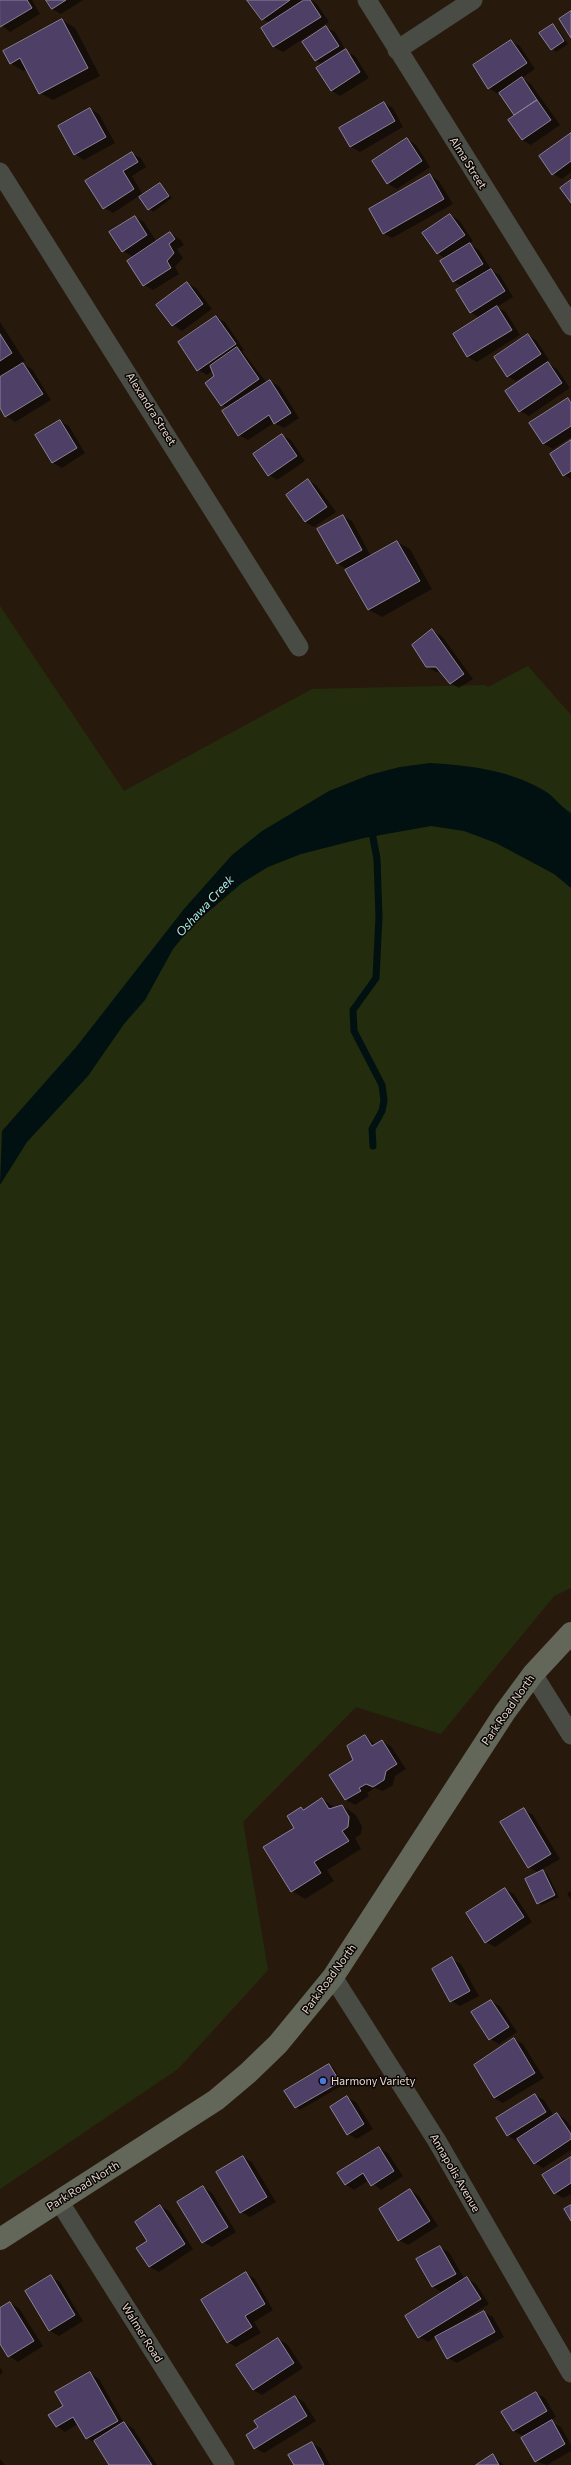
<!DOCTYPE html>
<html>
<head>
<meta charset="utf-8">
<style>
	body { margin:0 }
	canvas { display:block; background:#28190d }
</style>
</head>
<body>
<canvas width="571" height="2465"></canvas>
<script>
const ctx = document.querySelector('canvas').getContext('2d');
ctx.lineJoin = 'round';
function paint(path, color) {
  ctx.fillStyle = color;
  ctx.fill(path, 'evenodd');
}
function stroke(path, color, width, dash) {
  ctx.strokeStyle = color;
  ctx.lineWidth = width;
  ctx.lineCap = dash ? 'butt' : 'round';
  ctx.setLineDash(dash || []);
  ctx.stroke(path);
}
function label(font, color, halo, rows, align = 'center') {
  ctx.font = font + ' Commissioner,sans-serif';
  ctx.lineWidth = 3;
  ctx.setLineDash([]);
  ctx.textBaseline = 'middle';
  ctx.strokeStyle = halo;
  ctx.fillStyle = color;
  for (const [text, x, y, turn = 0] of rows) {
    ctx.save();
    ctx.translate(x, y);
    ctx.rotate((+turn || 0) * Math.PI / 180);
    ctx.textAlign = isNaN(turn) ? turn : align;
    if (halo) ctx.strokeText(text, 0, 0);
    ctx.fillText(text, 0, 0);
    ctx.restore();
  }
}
paint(new Path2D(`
	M0 606 124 791 312 689 484 685 488 687 528 666 571 715V1588L554 1596 441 1734 356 1707 243 1822 268 1970 178 2069 0 2189Z`), '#232c0d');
paint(new Path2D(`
	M430 763C470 765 514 771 548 793 556 799 562 808 571 813V888L554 874 496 843 464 831 431 826 364 838 301 854 268 867 242 883 194 924 173 949 145 1000 124 1024 88 1076 27 1142 0 1185 2 1131 77 1046 184 909 232 855 262 831 329 791 369 775 400 767Z`), '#011111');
paint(new Path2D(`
	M0 0H32L40 14 10 32 0 24Z
	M47 0H83L61 14 52 9Z
	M249 0H311L317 4 329 22 283 52 274 47 262 28 270 23 262 19Z
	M62 20 75 28 100 76 53 100 40 93 27 69 23 71 10 63Z
	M553 25 557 28 568 44 556 52 540 34Z
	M326 27 335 32 347 52 355 56 369 78 340 96 331 90 323 65 315 60Z
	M511 41 520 46 535 69 522 78 531 84 560 125 531 145 522 140 515 116 500 92 498 94 489 88 474 66Z
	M384 103 393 108 403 127 360 152 351 147 340 128Z
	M90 109 99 114 115 143 84 160 75 154 59 126Z
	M571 134V172L562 179 553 174Z
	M407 139 416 145 430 167 397 189 388 184 373 161Z
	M132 153 141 158 146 167 132 176 143 195 160 184 172 198 153 212 139 196 113 213 104 208Z
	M430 175 439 181 453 204 392 238 383 233Z
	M450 215 459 220 473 241 469 244 479 250 492 271 500 275 513 297 497 307 506 312 520 335 477 362 468 357 454 334 480 318 470 312 463 287 454 282 441 262 446 259 438 254Z
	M135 217 144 222 156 241 146 247 147 249 171 234 180 239 184 245 177 249 183 258 175 267 179 274 153 290 144 285 133 257 123 251Z
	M187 283 196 288 212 309 182 331 173 325Z
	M216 317 225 322 244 350 242 351 267 383 270 381 279 386 299 418 284 428 274 423 248 440 239 435 228 408 222 405 213 371 207 375 198 370Z
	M0 322 25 361 22 363 32 369 51 400 15 422 6 416 0 406Z
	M528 335 537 341 549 360 516 381 507 376Z
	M548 363 557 369 570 388 529 416 520 411Z
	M568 399 571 401V437L553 449 544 444 530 423Z
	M60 421 69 426 85 453 62 468 53 463Z
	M282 435 291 440 305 461 277 480 269 475Z
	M571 442V479L564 475Z
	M308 480 317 486 336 512 314 527 305 522 287 495Z
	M343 516 352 521 371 556 397 542 410 549 432 589 382 617 369 610 347 571 348 570 338 564Z
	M433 631 442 636 473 679 459 688 450 683 441 672H436L427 667Z
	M365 1736 376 1745 382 1741 391 1746 406 1769 395 1776 393 1785 383 1791 375 1788 367 1793 369 1796 355 1805 346 1800 331 1775 354 1760Z
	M322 1799 336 1808 342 1806 355 1814 362 1826 361 1834 355 1838 361 1849 327 1870 334 1881 305 1899 292 1891 295 1828 301 1808 304 1810Z
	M524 1810 533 1815 560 1859 541 1870 547 1873 559 1897 542 1905 538 1903 539 1873 528 1867Z
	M505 1889 514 1894 532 1922 495 1947 486 1942Z
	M571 1891V1900L567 1893Z
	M452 1959 461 1964 479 1996 460 2006 451 2001Z
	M491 2001 500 2006 517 2032 499 2044 490 2039Z
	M514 2039 523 2044 544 2078 503 2103 494 2098Z
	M329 2065 334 2068 343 2085 300 2110 295 2107Z
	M535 2095 544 2100 554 2116 557 2114 566 2120 571 2127V2150L543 2168 534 2163 519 2139 516 2141 507 2135Z
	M347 2097 356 2102 373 2129 357 2139 348 2134Z
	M379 2148 388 2153 403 2176 381 2190 369 2180 354 2190 345 2184 338 2173Z
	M243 2157 252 2162 276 2202 250 2217 241 2212Z
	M571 2158V2194L563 2198 554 2193Z
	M203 2187 212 2193 236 2232 212 2247 203 2242Z
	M410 2190 419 2196 438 2226 408 2245 399 2240Z
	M160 2206 169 2211 193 2249 159 2272 150 2267 138 2248 148 2241Z
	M440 2247 449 2252 465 2280 468 2279 476 2284 489 2304 452 2327 453 2329 484 2312 493 2317 504 2337 457 2363 448 2358 436 2337 428 2342 419 2337 462 2282 461 2280 441 2292 432 2286Z
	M246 2273 255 2279 273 2310 254 2322 261 2333 236 2347 227 2342Z
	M51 2277 60 2282 83 2321 59 2336 50 2331Z
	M10 2303 19 2308 43 2346 18 2362 9 2356 0 2342V2309Z
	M278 2339 287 2344 303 2368 262 2395 253 2390Z
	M0 2367 3 2372 0 2375Z
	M90 2373 99 2379 124 2423 133 2428 157 2465H110L96 2444 87 2438 78 2424 65 2432 56 2426 64 2407Z
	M536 2393 545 2398 556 2417 533 2430 534 2431 552 2422 561 2427 571 2445V2451L547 2465 535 2461 525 2437 514 2431 503 2412Z
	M295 2397 304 2402 316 2421 264 2453 255 2448 247 2435Z
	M312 2443 321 2448 330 2465H295Z
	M493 2456 504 2465H478Z
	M0 2459 1 2460 5 2465H0Z`), '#0007');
stroke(new Path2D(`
	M371 827 377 859 379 917 376 978 353 1010 354 1031 382 1085 384 1101 382 1111 372 1129 373 1146`), '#011111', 7);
const building = new Path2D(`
	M0 0H27L32 8 0 27Z
	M46 0H66L52 9Z
	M247 0H290L262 20Z
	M304 0H310L321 17 273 47 261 28Z
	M571 11V38L559 19Z
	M62 19 88 68 39 94 20 58 10 64 3 51Z
	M553 24 564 41 551 50 539 33Z
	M326 26 339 46 315 61 302 42Z
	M511 40 527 63 488 89 473 65Z
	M346 49 360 72 331 91 316 68Z
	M522 77 537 100 514 115 499 93Z
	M537 100 551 120 522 140 508 120Z
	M384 102 395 121 350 147 339 128Z
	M90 108 106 137 74 155 58 126Z
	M571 133V161L552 175 539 156Z
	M407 138 422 161 387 184 372 161Z
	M132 152 138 162 123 171 134 189 103 209 85 181Z
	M430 174 444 199 383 234 369 209Z
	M571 180V203L560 188Z
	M160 183 169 196 148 210 139 197Z
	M450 214 465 235 437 254 422 233Z
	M135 216 147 235 122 252 109 232Z
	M170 232 175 239 169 244 174 253 167 261 171 268 143 286 127 261Z
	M470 243 483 264 453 282 440 261Z
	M491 269 505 291 470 313 456 290Z
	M187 282 203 304 172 326 156 305Z
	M497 306 512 330 467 357 453 334Z
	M216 316 236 344 197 371 178 342Z
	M0 334 12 353 0 361Z
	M528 334 541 354 507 377 494 357Z
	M237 347 259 379 221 406 205 383 214 376 210 366Z
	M548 362 562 383 519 412 505 391Z
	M23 363 43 394 5 417 0 408V377Z
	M270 380 291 413 274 424 269 415 238 436 222 411Z
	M568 398 571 403V426L543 444 529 423Z
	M60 420 77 448 52 463 35 435Z
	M282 434 297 456 268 476 253 454Z
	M571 440V471L563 476 550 454Z
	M308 479 327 507 305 522 286 495Z
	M343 515 362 550 337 564 317 529Z
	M397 541 420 581 368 610 345 570Z
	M432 629 464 674 450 684 436 667H426L412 645Z
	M365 1735 372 1746 382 1740 397 1764 386 1771 384 1780 373 1787 366 1784 359 1788 361 1791 345 1800 329 1775 353 1760 347 1746Z
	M322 1798 329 1809 342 1805 349 1817 348 1827 342 1831 349 1841 314 1862 321 1873 291 1892 263 1847 294 1828 287 1816 301 1807 303 1810Z
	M524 1808 551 1854 528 1868 500 1822Z
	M543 1870 555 1895 537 1904 525 1879Z
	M505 1888 524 1917 485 1943 466 1913Z
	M452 1957 470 1991 450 2002 432 1969Z
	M491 2000 509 2027 489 2040 471 2012Z
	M514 2038 535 2073 494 2098 474 2065Z
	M329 2064 340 2082 295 2108 284 2091Z
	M535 2094 546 2112 507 2136 496 2118Z
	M347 2096 364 2124 347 2135 330 2107Z
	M557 2113 571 2134V2139L534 2164 517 2139Z
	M379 2147 394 2171 371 2186 363 2173 345 2185 337 2173Z
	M243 2156 267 2197 240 2213 216 2172Z
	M571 2157V2183L554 2194 542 2175Z
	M203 2186 228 2227 202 2243 177 2202Z
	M410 2189 430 2221 398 2241 379 2209Z
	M160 2205 185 2244 149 2267 136 2248 147 2241 135 2222Z
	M571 2205V2221L564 2209Z
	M440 2246 456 2274 432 2287 416 2259Z
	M246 2272 265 2304 245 2316 252 2327 227 2343 201 2300Z
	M51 2275 75 2315 49 2331 25 2291Z
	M467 2277 481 2299 418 2338 405 2316Z
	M10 2302 34 2341 8 2357 0 2344V2308Z
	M484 2311 495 2332 447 2359 435 2337Z
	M278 2338 294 2363 253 2390 236 2365Z
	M90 2372 118 2421 86 2439 73 2417 56 2427 48 2415 63 2406 55 2392Z
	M536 2392 547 2411 513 2431 501 2412Z
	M295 2396 307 2416 254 2449 246 2435 258 2427 254 2421Z
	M552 2420 565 2444 535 2462 521 2438Z
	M124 2422 152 2465H109L94 2441Z
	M312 2442 324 2465H294L288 2455Z
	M493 2454 499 2465H476Z`);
paint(building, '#4d3f65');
stroke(building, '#8a8398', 1);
stroke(new Path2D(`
	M367 0 571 326
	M397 50 473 0
	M0 172 299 647
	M533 1674 571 1735
	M333 1977 437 2141 571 2373
	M59 2201 225 2465`), '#494c44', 19);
stroke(new Path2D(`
	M0 2239 216 2100 248 2073 278 2044 333 1977 505 1712 533 1674 571 1633`), '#626759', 22);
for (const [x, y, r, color] of [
	[323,2081,4,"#3f7fe0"]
]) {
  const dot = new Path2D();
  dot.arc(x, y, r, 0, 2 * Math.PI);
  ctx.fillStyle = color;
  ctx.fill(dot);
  stroke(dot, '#0c0603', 1.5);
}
label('11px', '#e5dad3', '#0c0603', [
	["Alma Street",468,163,58],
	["Alexandra Street",151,409,58],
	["Park Road North",508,1710,-55],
	["Park Road North",329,1979,-54],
	["Annapolis Avenue",455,2173,60],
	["Park Road North",83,2186,-32],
	["Walmer Road",142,2333,58]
]);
label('11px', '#e5dad3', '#0c0603', [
	["Harmony Variety",331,2081]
], 'left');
label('italic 12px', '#90f4f4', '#0c0603', [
	["Oshawa Creek",205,906,-47]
]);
</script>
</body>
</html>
